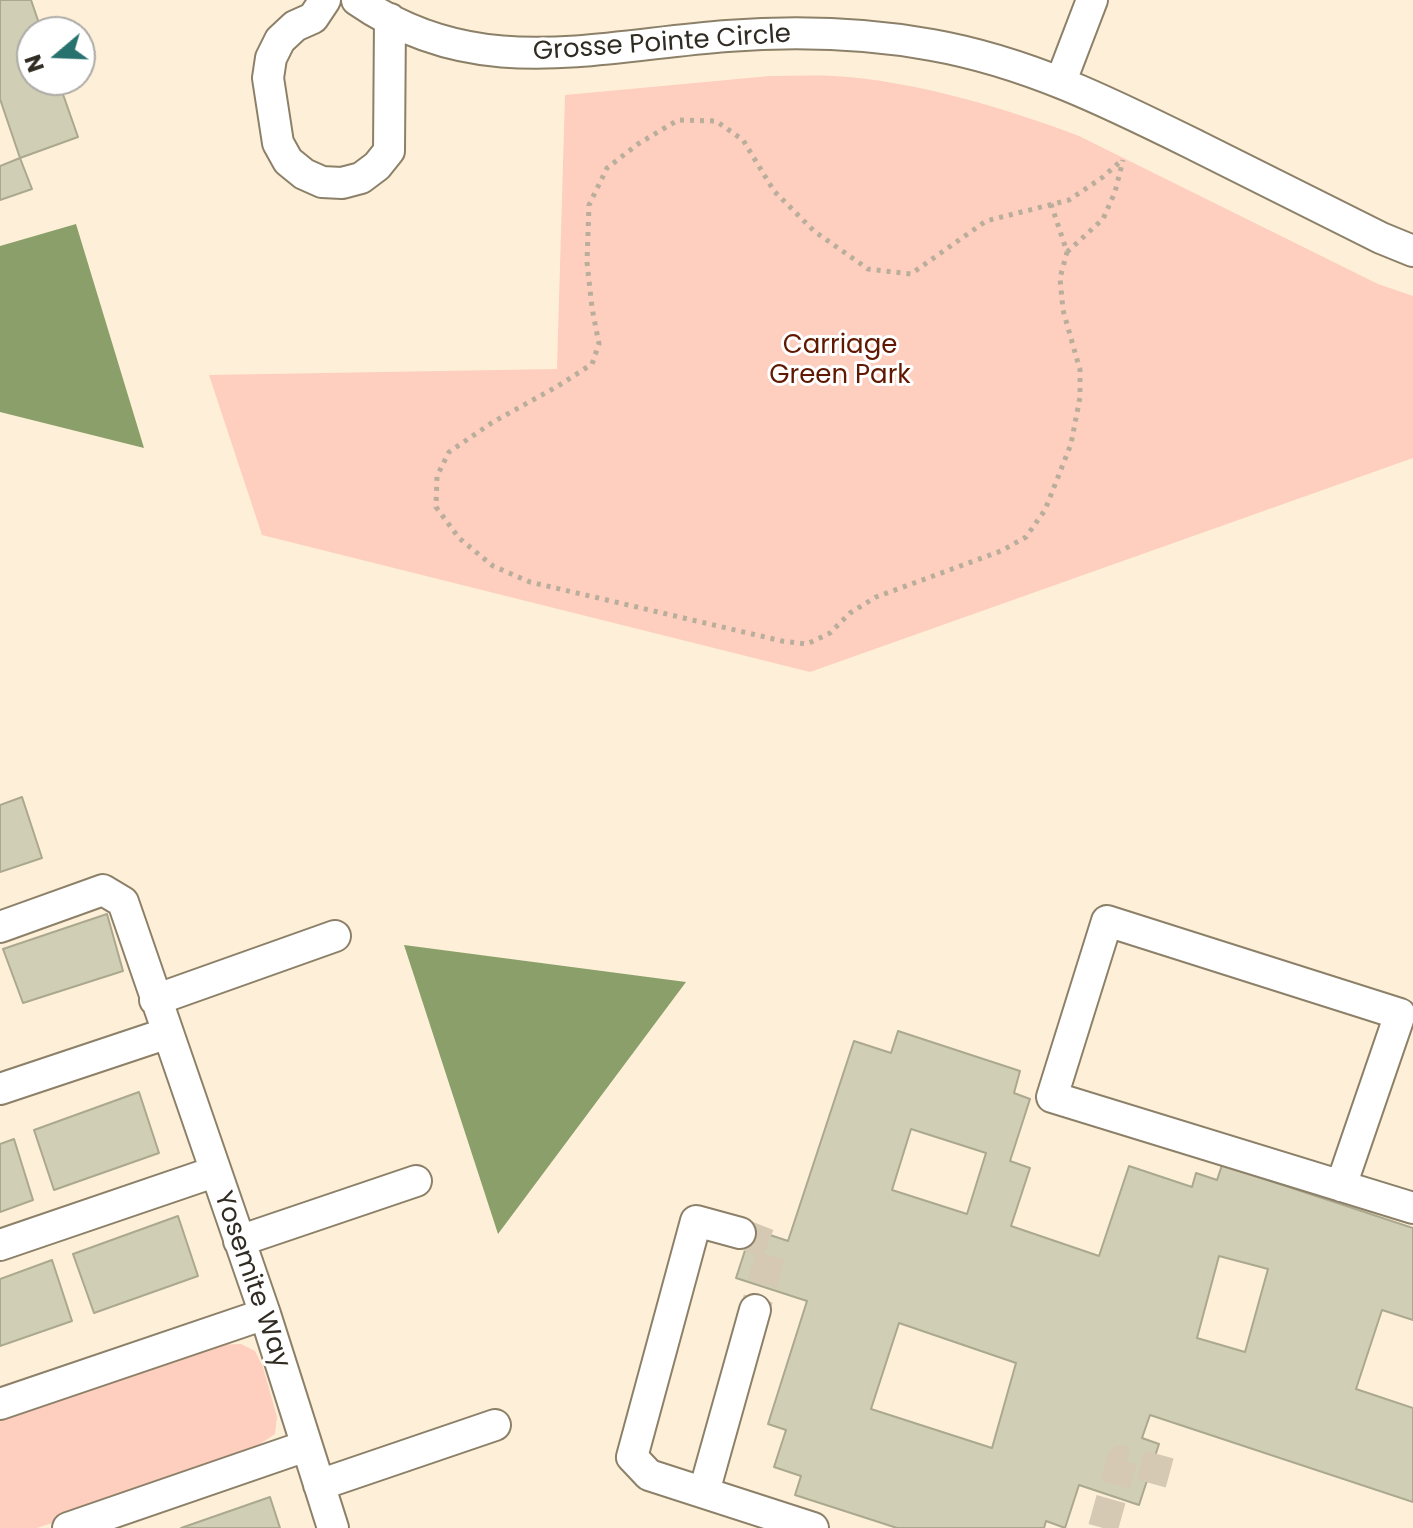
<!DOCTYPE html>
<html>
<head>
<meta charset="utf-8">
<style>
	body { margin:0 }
	#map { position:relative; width:1413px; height:1528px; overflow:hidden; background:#fef0d8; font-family:Poppins,sans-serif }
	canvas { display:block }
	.north { position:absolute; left:16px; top:16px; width:80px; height:80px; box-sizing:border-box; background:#fff; border:2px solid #adaba7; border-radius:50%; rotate:251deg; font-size:22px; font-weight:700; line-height:32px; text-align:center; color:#312c23 }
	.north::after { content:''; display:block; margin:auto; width:28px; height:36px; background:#27726f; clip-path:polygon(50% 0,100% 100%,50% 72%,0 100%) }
</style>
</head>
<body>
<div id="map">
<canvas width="1413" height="1528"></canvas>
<div class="north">N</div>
</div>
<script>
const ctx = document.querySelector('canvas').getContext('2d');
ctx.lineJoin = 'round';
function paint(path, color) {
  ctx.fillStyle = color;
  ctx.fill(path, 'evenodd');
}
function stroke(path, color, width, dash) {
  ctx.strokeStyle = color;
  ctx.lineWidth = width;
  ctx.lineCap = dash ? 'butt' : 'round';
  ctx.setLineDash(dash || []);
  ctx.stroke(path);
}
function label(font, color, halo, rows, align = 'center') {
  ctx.font = font + ' Poppins,sans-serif';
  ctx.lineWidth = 6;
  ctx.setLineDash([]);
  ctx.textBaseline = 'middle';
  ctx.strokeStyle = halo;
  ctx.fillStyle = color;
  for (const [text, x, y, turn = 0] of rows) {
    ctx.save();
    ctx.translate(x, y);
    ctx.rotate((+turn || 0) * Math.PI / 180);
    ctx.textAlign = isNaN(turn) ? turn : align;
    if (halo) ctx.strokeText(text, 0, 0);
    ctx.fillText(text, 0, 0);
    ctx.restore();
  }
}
paint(new Path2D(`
	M770 76C791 76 812 75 833 76 911 80 1006 108 1079 136L1378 284 1413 296V458L810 672 262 535 209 375 557 369 565 95Z
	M241 1344 255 1351 263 1367 277 1417 275 1434 240 1457 198 1473 37 1528H0V1412L209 1345Z`), '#fecebf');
paint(new Path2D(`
	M76 224 144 448 0 412V246Z
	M404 945 686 982 498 1234Z`), '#8a9f6a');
const building = new Path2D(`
	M0 0H31L42 32H32V80H58L78 137 20 158 0 99Z
	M20 158 32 189 0 200V166Z
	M22 797 42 858 0 872V805Z
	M107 914 123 971 23 1003 3 949Z
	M898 1031 1020 1071 1014 1093 1030 1099 1010 1161 1030 1168 1011 1226 1099 1256 1129 1166 1192 1187 1196 1173 1217 1180 1222 1165 1413 1228V1320L1382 1310 1356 1389 1413 1408V1502L1150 1415 1142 1438 1159 1444 1139 1505 1079 1485 1065 1528 1046 1521 1044 1528H897L795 1495 801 1476 774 1467 786 1430 768 1424 807 1301 736 1278 752 1229 788 1241 854 1041 891 1053ZM911 1129 986 1153 967 1214 892 1190ZM1219 1256 1268 1269 1245 1352 1197 1338ZM899 1323 1016 1363 992 1448 871 1409Z
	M139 1092 159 1153 54 1190 34 1130Z
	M14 1139 33 1200 0 1212V1144Z
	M178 1216 198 1276 94 1313 73 1254Z
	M52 1260 72 1321 0 1346V1279Z
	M270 1497 280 1528H181Z`);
paint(building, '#d0ceb4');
stroke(building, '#aaa88f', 2);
stroke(new Path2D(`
	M740 1233 773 1246 755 1310
	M1103 1528 1122 1460 1170 1473`), '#d5c9b4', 30, [30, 15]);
const minor = new Path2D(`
	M325 0 313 18 295 26 280 40 271 58 268 78 278 143 288 161 304 174 322 182 342 183 361 178 377 166 389 151 390 19
	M357 0C476 83 595 46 727 36 794 31 865 33 932 45 1028 62 1110 103 1197 146 1258 176 1319 207 1381 238L1413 251
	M1061 81 1092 0
	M0 927 103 890 123 902 265 1314 333 1528
	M155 1000 335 936
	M0 1089 168 1033
	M1341 1186 1400 1014 1107 921 1052 1097 1413 1208
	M740 1233 696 1221 632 1457 649 1475 813 1528
	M239 1241 416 1181
	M0 1245 214 1172
	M0 1404 265 1314
	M319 1485 495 1425
	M704 1492 755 1310
	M68 1528 306 1446`);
stroke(minor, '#8c8069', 34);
stroke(new Path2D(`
	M1051 204 1067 252 1060 278 1063 310 1080 370V397L1071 444 1045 510 1026 537 1001 551 876 597 850 613 830 633 807 644 782 641 530 582 493 566 459 538 436 507 437 476 449 452 493 422 558 386 592 364 599 344 592 308 587 262 589 205 607 168 638 144 678 120 716 121 743 140 774 191 814 231 868 269 911 274 986 221 1069 200 1103 177 1123 159
	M1067 252 1103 219 1115 192 1123 160`), '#b9ae9b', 5, [4, 6]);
stroke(minor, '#fff', 30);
label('26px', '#312c23', '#fff', [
	["Grosse Pointe Circle",662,44,-4],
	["Yosemite Way",251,1280,71]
]);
label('26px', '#601900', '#fff', [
	["Carriage",840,346],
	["Green Park",840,376]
]);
</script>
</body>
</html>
